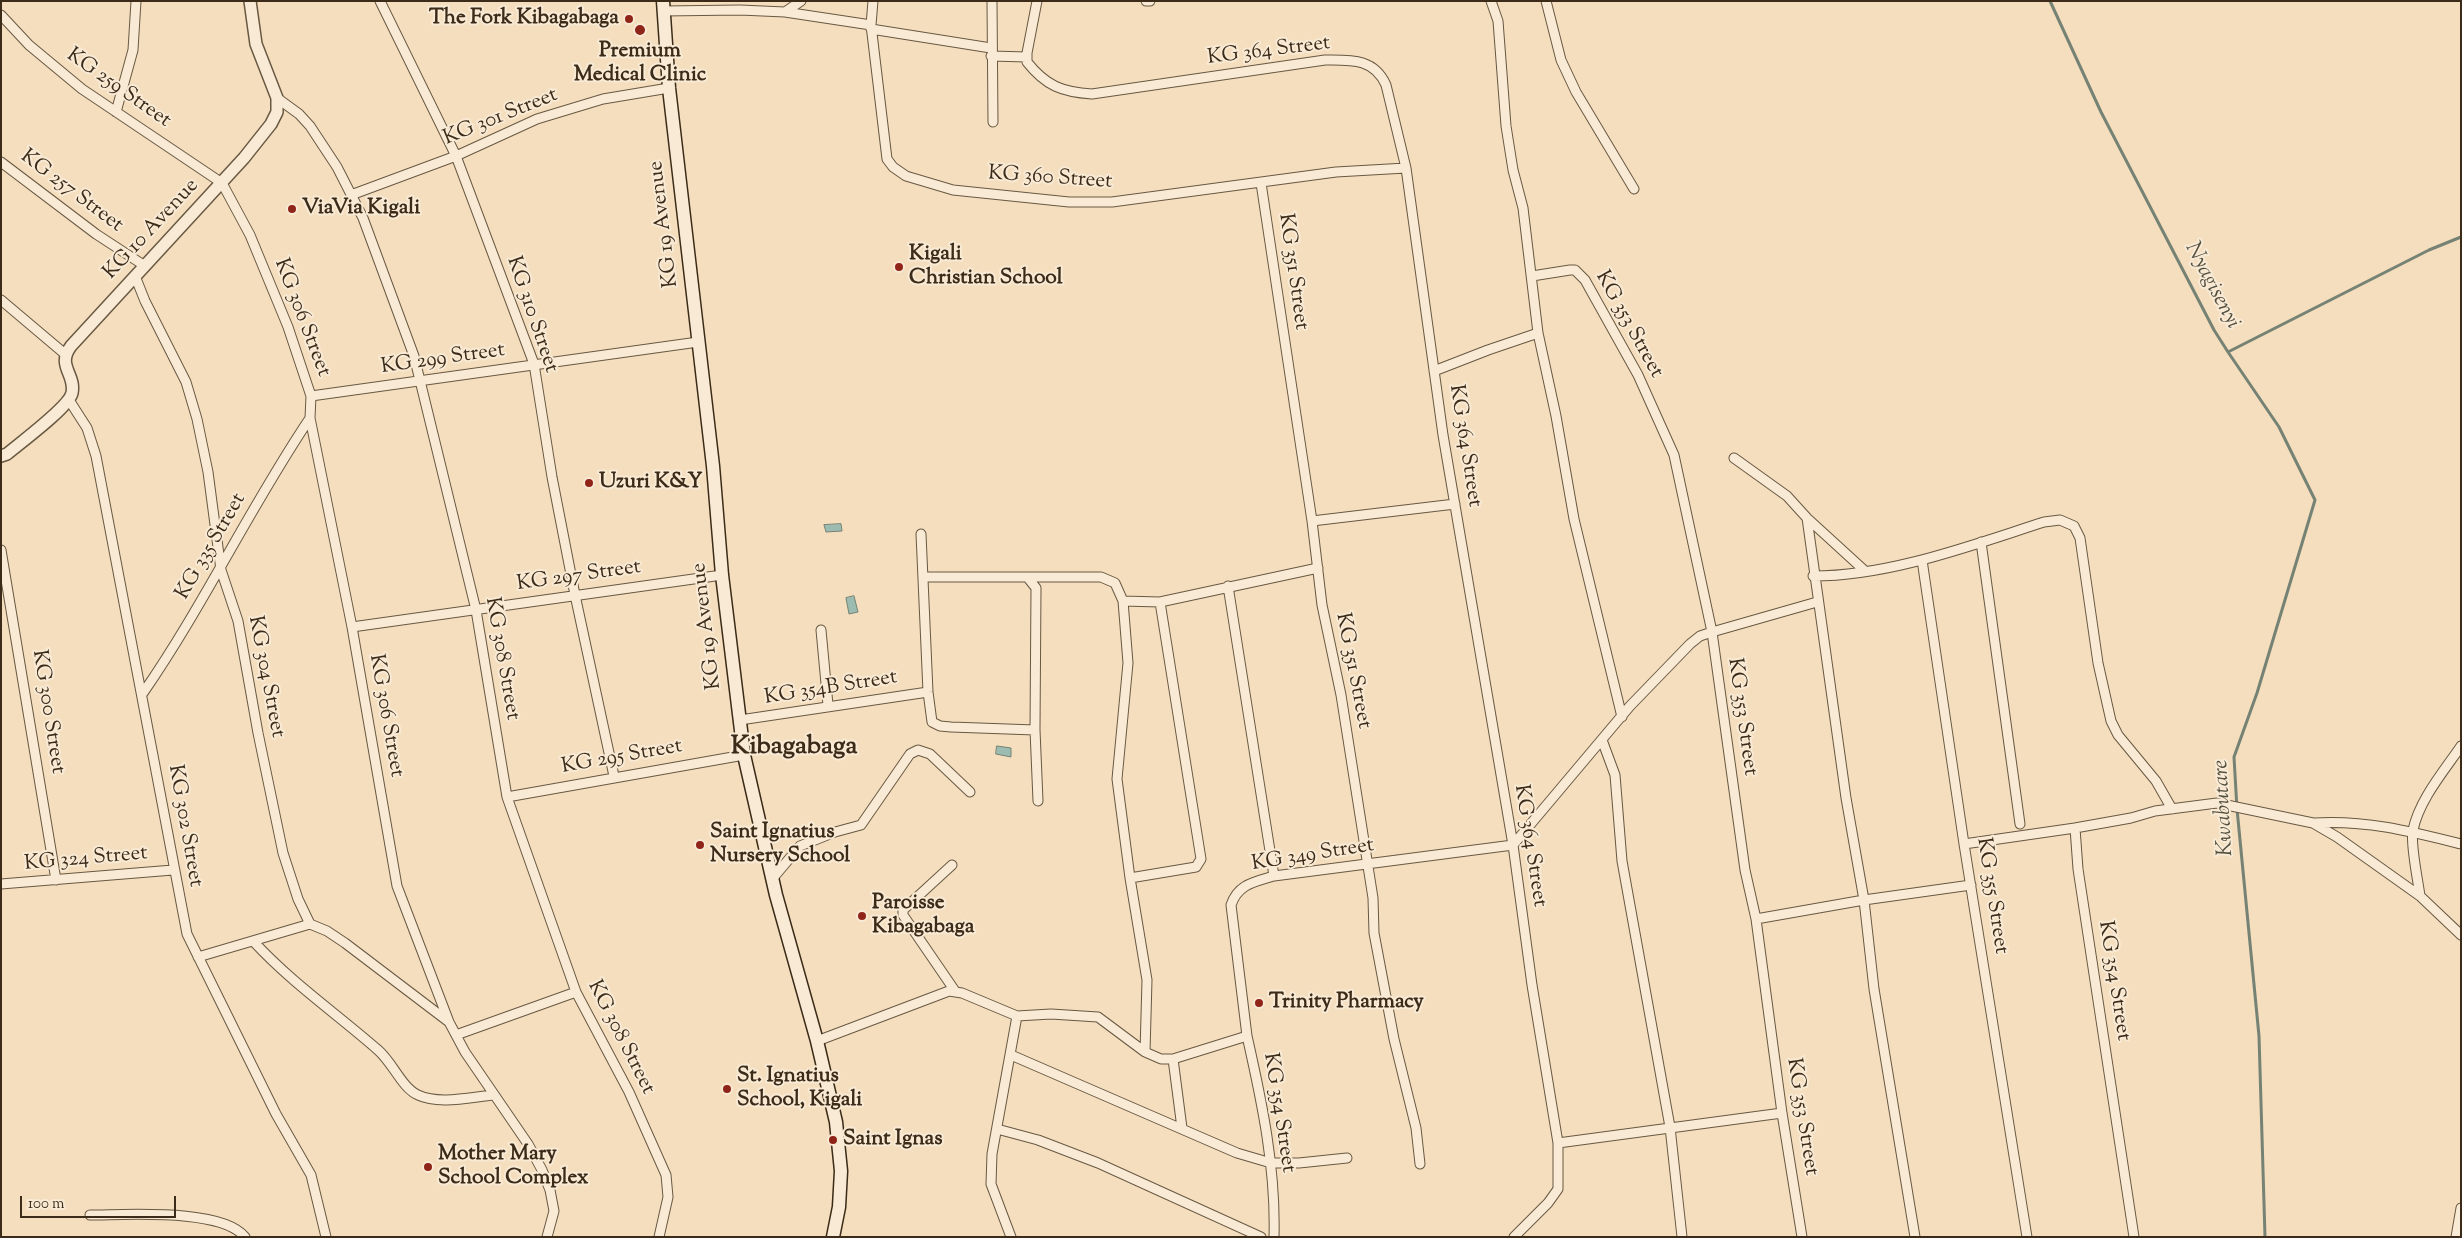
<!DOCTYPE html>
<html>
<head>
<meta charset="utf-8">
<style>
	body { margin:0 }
	#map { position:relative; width:2462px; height:1238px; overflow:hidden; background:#f4debe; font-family:"Sorts Mill Goudy",serif }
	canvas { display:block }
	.frame { position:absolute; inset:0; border:2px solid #3b2b18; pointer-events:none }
	.scale { position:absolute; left:20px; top:1196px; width:156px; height:22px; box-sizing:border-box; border:2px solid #3b2b18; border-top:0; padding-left:6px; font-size:15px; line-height:18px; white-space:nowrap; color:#3b2b18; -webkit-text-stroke:4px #f8ead5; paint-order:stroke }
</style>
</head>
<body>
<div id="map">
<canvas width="2462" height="1238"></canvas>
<div class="frame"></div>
<div class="scale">100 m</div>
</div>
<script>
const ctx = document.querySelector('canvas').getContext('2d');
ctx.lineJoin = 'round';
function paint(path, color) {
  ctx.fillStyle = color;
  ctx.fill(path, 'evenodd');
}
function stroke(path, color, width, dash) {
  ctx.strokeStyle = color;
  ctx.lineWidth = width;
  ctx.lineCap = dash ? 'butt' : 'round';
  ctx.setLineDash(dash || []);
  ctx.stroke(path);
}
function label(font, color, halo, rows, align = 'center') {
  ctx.font = font + ' "Sorts Mill Goudy",serif';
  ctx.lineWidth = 4;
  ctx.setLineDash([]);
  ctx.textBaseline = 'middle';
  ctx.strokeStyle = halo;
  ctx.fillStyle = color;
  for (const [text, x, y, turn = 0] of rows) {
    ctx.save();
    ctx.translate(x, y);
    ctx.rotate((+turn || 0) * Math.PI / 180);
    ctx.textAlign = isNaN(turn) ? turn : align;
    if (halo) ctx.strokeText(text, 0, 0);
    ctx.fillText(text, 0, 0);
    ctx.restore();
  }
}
const water = new Path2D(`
	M841 524 842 531 826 532 824 525Z
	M854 596 858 612 849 614 846 598Z
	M997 746 1011 748V757L996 754Z`);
paint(water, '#9cbcb1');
stroke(water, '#758274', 1);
stroke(new Path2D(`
	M2050 1 2101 112 2214 330 2228 352 2429 250 2461 237
	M2228 352 2279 427 2315 500 2257 693 2234 757 2237 809 2259 1036 2265 1237`), '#758274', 3);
const minor = new Path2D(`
	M380 1 456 156 534 364 552 477 575 595 614 776
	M873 1 871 25 887 159 893 167 906 176 953 190 1069 202H1112L1336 172 1406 168
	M992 1 993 122
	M1037 1 1027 53V62C1046 86 1062 92 1092 94L1325 60C1351 60 1374 58 1386 85L1406 168 1443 435 1513 845 1532 985 1558 1143V1189L1548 1203 1514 1237
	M1146 1H1150
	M1491 1 1498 21 1506 126 1513 170 1523 208 1538 333 1556 416 1574 519 1622 717
	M1546 1 1561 60 1576 92 1634 189
	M663 11 740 10 785 12 871 25
	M785 12 801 1
	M1 15 29 45 82 89 222 183 250 235 288 327 311 396 310 418 352 627 397 886 449 1022 465 1052 528 1144 542 1170 550 1190 554 1211 547 1237
	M871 29 991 48
	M991 56 1027 57
	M277 98 299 114 310 126 337 167 363 218 414 356 476 610 507 797 576 992 629 1092 666 1175 668 1197 659 1237
	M116 112 133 50 136 1
	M1 162 96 234 145 266
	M1261 183 1312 521 1322 605 1341 695 1373 898 1374 933 1394 1039 1416 1128 1420 1164
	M351 195 456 156 537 119 603 99 669 88
	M135 276 145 301 186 382 197 419 208 472 221 570 238 621 258 733 283 853 298 899 310 924 327 931 345 943 449 1022
	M1532 276 1570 270H1575L1585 280 1638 375 1674 455 1712 632 1745 870 1756 919 1782 1113 1802 1237
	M1 300 65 354
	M1434 371 1488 350 1538 333
	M311 396 698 342
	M69 400 87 428 96 456 187 934 276 1114 311 1175 326 1237
	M1734 458 1787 496 1807 518 1865 571
	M1807 518 1846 798 1864 900 1874 989 1915 1237
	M1312 521 1455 504
	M921 534 928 692 932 722 940 726 951 727 1035 730
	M1981 542 2020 824
	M1 550 56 880
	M1922 560 1964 844 2027 1237
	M1813 576C1890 576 1972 545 2044 522L2060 520 2074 526 2080 538 2098 663 2111 721 2118 735 2156 781 2172 809
	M923 577H1101L1115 583 1123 601 1128 663 1117 779 1130 878 1147 980 1145 1052
	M1028 578 1036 588 1035 730 1038 801
	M1228 586 1274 876
	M1123 601 1160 602 1318 568
	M352 627 722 575
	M821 630 828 705
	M143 693C204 605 250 507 310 418
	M740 720 928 692
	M1602 740 1615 775 1622 861 1670 1127 1682 1237
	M507 797 744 755
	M2314 823C2367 820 2409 831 2461 844
	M1964 844 2075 828
	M952 865 903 910V915L955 991
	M773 878 800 846 835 832 861 825 910 754 918 750 930 754 970 792
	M1130 878 1196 867 1201 859 1160 602
	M1 884 173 870
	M2420 896C2418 880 2410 844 2413 830 2419 800 2444 771 2461 746
	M1756 919 1864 900 1971 885
	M254 942C292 983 337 1014 378 1050 393 1063 402 1088 418 1095 439 1105 471 1097 494 1095
	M198 957 310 924
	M456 1035 576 992
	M1247 1036 1231 905C1238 884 1254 882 1274 876L1513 845 1630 706 1690 644 1700 636 1712 632 1817 602
	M817 1041 949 991 962 993 1017 1016 1051 1014 1098 1017 1145 1052 1161 1059H1173L1247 1036C1262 1102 1276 1169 1274 1237
	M1011 1055 1237 1153 1271 1163H1299L1347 1158
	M1173 1059 1182 1128
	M997 1129 1038 1140 1098 1163 1261 1237
	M1558 1143 1782 1113
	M90 1215C127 1215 222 1208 245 1237
	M1011 1237 991 1184 992 1154 1017 1016
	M2134 1237 2078 869 2075 828 2131 818 2155 811 2217 803 2313 823 2337 837 2420 896 2461 935
	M2456 1237 2461 1208`);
const tertiary = new Path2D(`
	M1 456 7 454C20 443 69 407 72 393 76 374 56 366 71 346L244 158 271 124 277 112V98L256 44 250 1`);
const secondary = new Path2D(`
	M663 1 669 88 713 466 722 575 744 755 776 895 817 1041 836 1122 841 1171 839 1207 833 1237`);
stroke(minor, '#695842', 11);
stroke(tertiary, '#695842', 14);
stroke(secondary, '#3b2b18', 15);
stroke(minor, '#f8ead5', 9);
stroke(tertiary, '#f8ead5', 11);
stroke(secondary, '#f8ead5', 12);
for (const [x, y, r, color] of [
	[629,19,5,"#8f2418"],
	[640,30,6,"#8f2418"],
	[292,209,5,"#8f2418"],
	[899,267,5,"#8f2418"],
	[589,483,5,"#8f2418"],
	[700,845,5,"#8f2418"],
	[862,916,5,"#8f2418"],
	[1259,1003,5,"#8f2418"],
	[727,1089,5,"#8f2418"],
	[833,1140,5,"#8f2418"],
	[428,1167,5,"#8f2418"]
]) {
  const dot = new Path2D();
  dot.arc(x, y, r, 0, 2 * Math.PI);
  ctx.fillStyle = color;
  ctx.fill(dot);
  stroke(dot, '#f8ead5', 2);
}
label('bold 21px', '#3b2b18', '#f8ead5', [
	["The Fork Kibagabaga",619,19,"right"],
	["Premium",640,52,"center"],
	["Medical Clinic",640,76,"center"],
	["ViaVia Kigali",302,209],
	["Kigali",909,255],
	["Christian School",909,279],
	["Uzuri K&Y",599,483],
	["Saint Ignatius",710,833],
	["Nursery School",710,857],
	["Paroisse",872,904],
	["Kibagabaga",872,928],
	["Trinity Pharmacy",1269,1003],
	["St. Ignatius",737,1077],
	["School, Kigali",737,1101],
	["Saint Ignas",843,1140],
	["Mother Mary",438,1155],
	["School Complex",438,1179]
], 'left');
label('21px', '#3b2b18', '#f8ead5', [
	["KG 364 Street",1269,52,-7],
	["KG 259 Street",118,89,35],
	["KG 301 Street",501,118,-22],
	["KG 360 Street",1050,179,4],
	["KG 257 Street",71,192,37],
	["KG 19 Avenue",665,224,-97],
	["KG 10 Avenue",152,230,-47],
	["KG 351 Street",1292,272,82],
	["KG 310 Street",531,315,71],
	["KG 306 Street",301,318,69],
	["KG 353 Street",1628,325,61],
	["KG 299 Street",443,360,-8],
	["KG 364 Street",1464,446,81],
	["KG 335 Street",212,547,-60],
	["KG 297 Street",579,577,-8],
	["KG 19 Avenue",708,626,-97],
	["KG 308 Street",501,659,80],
	["KG 351 Street",1352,671,79],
	["KG 304 Street",265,677,79],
	["KG 354B Street",831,689,-9],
	["KG 300 Street",47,712,81],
	["KG 306 Street",385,716,80],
	["KG 353 Street",1741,717,82],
	["KG 295 Street",622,758,-10],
	["KG 302 Street",184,826,80],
	["KG 364 Street",1529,846,81],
	["KG 349 Street",1313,856,-9],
	["KG 324 Street",86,860,-5],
	["KG 355 Street",1991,896,81],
	["KG 354 Street",2113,981,81],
	["KG 308 Street",620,1038,63],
	["KG 354 Street",1278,1113,81],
	["KG 353 Street",1801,1117,81]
]);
label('italic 22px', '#534f3e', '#f8ead5', [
	["Nyagisenyi",2211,286,62],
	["Kwabutare",2225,808,-93]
]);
label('bold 26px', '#3b2b18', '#f8ead5', [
	["Kibagabaga",794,749]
]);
</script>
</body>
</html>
